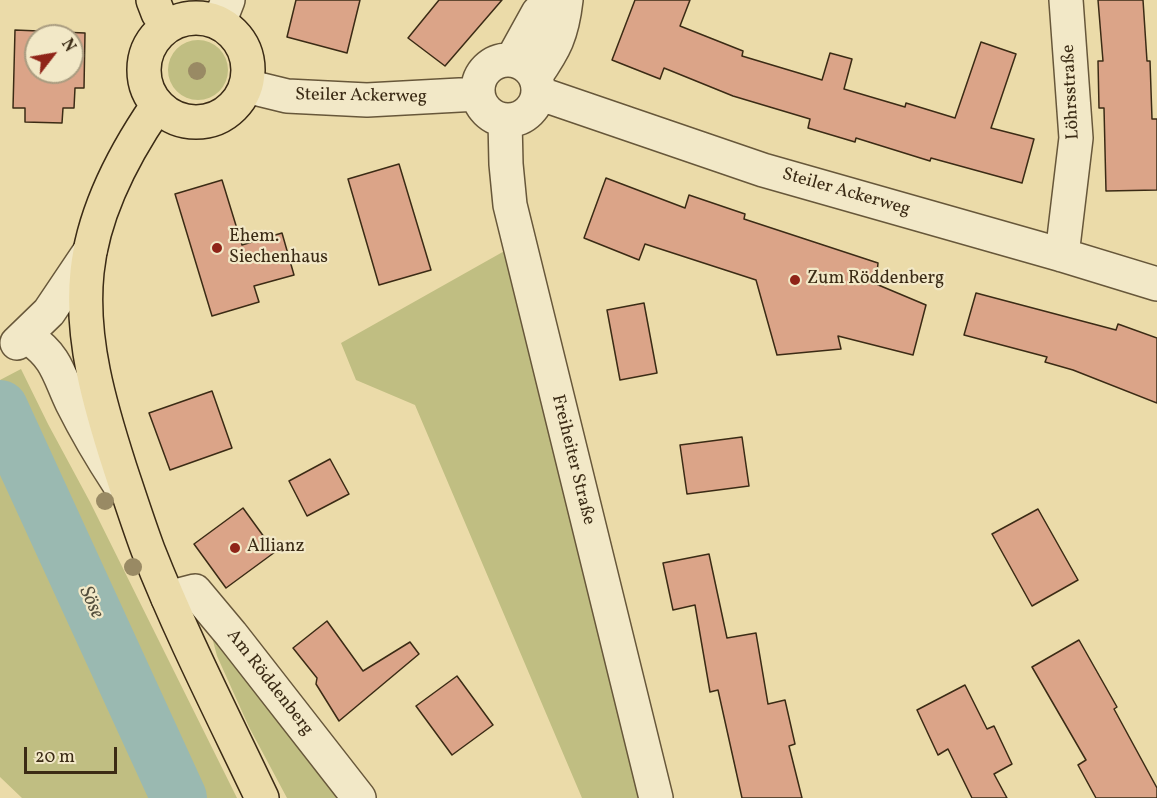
<!DOCTYPE html>
<html>
<head>
<meta charset="utf-8">
<style>
	body { margin:0 }
	#map { position:relative; width:1157px; height:798px; overflow:hidden; background:#ebdba9; font-family:Vollkorn,serif }
	canvas { display:block }
	.north { position:absolute; left:24px; top:24px; width:60px; height:60px; box-sizing:border-box; background:#f2e8c7; border:2px solid #a99c80; border-radius:50%; rotate:59deg; font-size:16px; font-weight:700; line-height:24px; text-align:center; color:#3b2b15 }
	.north::after { content:''; display:block; margin:auto; width:21px; height:27px; background:#8f2418; clip-path:polygon(50% 0,100% 100%,50% 72%,0 100%) }
	.scale { position:absolute; left:24px; top:747px; width:93px; height:27px; box-sizing:border-box; border:3px solid #3b2b15; border-top:0; padding-left:8px; font-size:18px; line-height:21px; white-space:nowrap; color:#3b2b15; -webkit-text-stroke:4px #f2e8c7; paint-order:stroke }
</style>
</head>
<body>
<div id="map">
<canvas width="1157" height="798"></canvas>
<div class="north">N</div>
<div class="scale">20 m</div>
</div>
<script>
const ctx = document.querySelector('canvas').getContext('2d');
ctx.lineJoin = 'round';
function paint(path, color) {
  ctx.fillStyle = color;
  ctx.fill(path, 'evenodd');
}
function stroke(path, color, width, dash) {
  ctx.strokeStyle = color;
  ctx.lineWidth = width;
  ctx.lineCap = dash ? 'butt' : 'round';
  ctx.setLineDash(dash || []);
  ctx.stroke(path);
}
function label(font, color, halo, rows, align = 'center') {
  ctx.font = font + ' Vollkorn,serif';
  ctx.lineWidth = 4.5;
  ctx.setLineDash([]);
  ctx.textBaseline = 'middle';
  ctx.strokeStyle = halo;
  ctx.fillStyle = color;
  for (const [text, x, y, turn = 0] of rows) {
    ctx.save();
    ctx.translate(x, y);
    ctx.rotate((+turn || 0) * Math.PI / 180);
    ctx.textAlign = isNaN(turn) ? turn : align;
    if (halo) ctx.strokeText(text, 0, 0);
    ctx.fillText(text, 0, 0);
    ctx.restore();
  }
}
paint(new Path2D(`
	M168 70a30 30 0 1 1 60 0a30 30 0 1 1-60 0Z
	M508 249 647 798H582L415 405 356 380 341 343Z
	M21 369 48 424 90 502 237 798H22L0 777V380Z
	M207 618 251 674 276 719 341 798H287L249 727 217 656Z`), '#c0be82');
stroke(new Path2D(`
	M0 408 179 798`), '#9ab9b1', 56);
const building = new Path2D(`
	M296 0H360L347 53 287 37Z
	M439 0H502L445 66 408 38Z
	M635 0H690L680 26 743 51 742 56 822 80 830 53 852 59 844 89 905 107 906 103 955 118 981 42 1016 54 991 128 1034 139 1022 183 931 158 930 161 856 138 855 142 808 128 810 119 733 96 664 68 660 79 612 60Z
	M1098 0H1143L1147 61H1150L1152 119H1157V190L1106 191 1104 108H1099L1098 61H1103Z
	M15 30 85 33 84 88H75L74 108H63L62 123 25 122V108H13ZM36 36H72V72H36Z
	M399 164 431 270 379 285 348 179Z
	M606 178 685 208 689 195 745 214 744 219 878 263 876 284 926 305 913 355 838 336 841 349 777 355 756 280 645 244 639 260 584 238Z
	M222 180 242 245 282 233 294 275 254 286 259 302 212 316 175 194Z
	M976 293 1116 330 1118 324 1157 338V403L1073 370 1045 362 1047 357 964 335Z
	M644 303 657 373 620 380 607 310Z
	M212 391 232 448 170 470 149 413Z
	M742 437 749 486 687 494 680 445Z
	M330 459 349 494 307 516 289 481Z
	M243 508 275 552 226 588 194 544Z
	M1038 509 1078 580 1032 606 992 534Z
	M709 554 727 638 756 633 768 704 785 700 795 744 789 746 802 798H742L718 690 710 692 695 605 673 610 663 563Z
	M327 621 363 671 410 642 419 654 339 721 316 684 317 678 293 648Z
	M1079 640 1117 707 1114 709 1157 788V798H1096L1078 765 1086 760 1032 667Z
	M457 676 493 725 452 755 416 706Z
	M965 685 987 729 994 726 1012 764 994 774 1007 798H972L948 749 938 755 917 710Z`);
paint(building, '#dba488');
stroke(building, '#3b2b15', 1.5);
const minor = new Path2D(`
	M219 23 228 0
	M478 90a30 30 0 1 1 60 0a30 30 0 1 1-60 0Z
	M512 60 538 13 550 0
	M535 77C555 48 562 35 566 0
	M246 86 287 96 367 100 478 94
	M538 93 763 170 1062 255 1157 284
	M505 120 506 164 510 205 656 798
	M1062 255 1076 138 1066 0
	M30 339C57 357 59 376 72 403 86 431 102 458 119 484
	M17 343 49 312 90 251
	M168 598 195 591 231 634 359 798`);
const major = new Path2D(`
	M153 0 158 13 167 26
	M144 70a52 52 0 1 1 104 0a52 52 0 1 1-104 0Z
	M157 106C124 154 93 213 87 272 80 339 100 406 120 468 129 495 138 523 148 550 181 634 223 716 262 798`);
stroke(minor, '#67573a', 36);
stroke(major, '#3b2b15', 36);
stroke(minor, '#f2e8c7', 33);
stroke(major, '#ebdba9', 33);
ctx.fillStyle = '#998a64';
for (const [x, y] of [
	[197,71],
	[105,501],
	[133,567]
]) {
  ctx.beginPath();
  ctx.arc(x, y, 9, 0, 2 * Math.PI);
  ctx.fill();
}
for (const [x, y, r, color] of [
	[217,248,6,"#8f2418"],
	[795,280,6,"#8f2418"],
	[235,548,6,"#8f2418"]
]) {
  const dot = new Path2D();
  dot.arc(x, y, r, 0, 2 * Math.PI);
  ctx.fillStyle = color;
  ctx.fill(dot);
  stroke(dot, '#f2e8c7', 2);
}
label('18px', '#3b2b15', '#f2e8c7', [
	["Löhrsstraße",1072,92,-93],
	["Steiler Ackerweg",361,97,1],
	["Steiler Ackerweg",846,193,16],
	["Freiheiter Straße",572,460,76],
	["Am Röddenberg",269,683,52]
]);
label('18px', '#3b2b15', '#f2e8c7', [
	["Ehem.",229,238],
	["Siechenhaus",229,259],
	["Zum Röddenberg",807,280],
	["Allianz",247,548]
], 'left');
label('italic 20px', '#534e3c', '#f2e8c7', [
	["Söse",90,603,65]
]);
</script>
</body>
</html>
